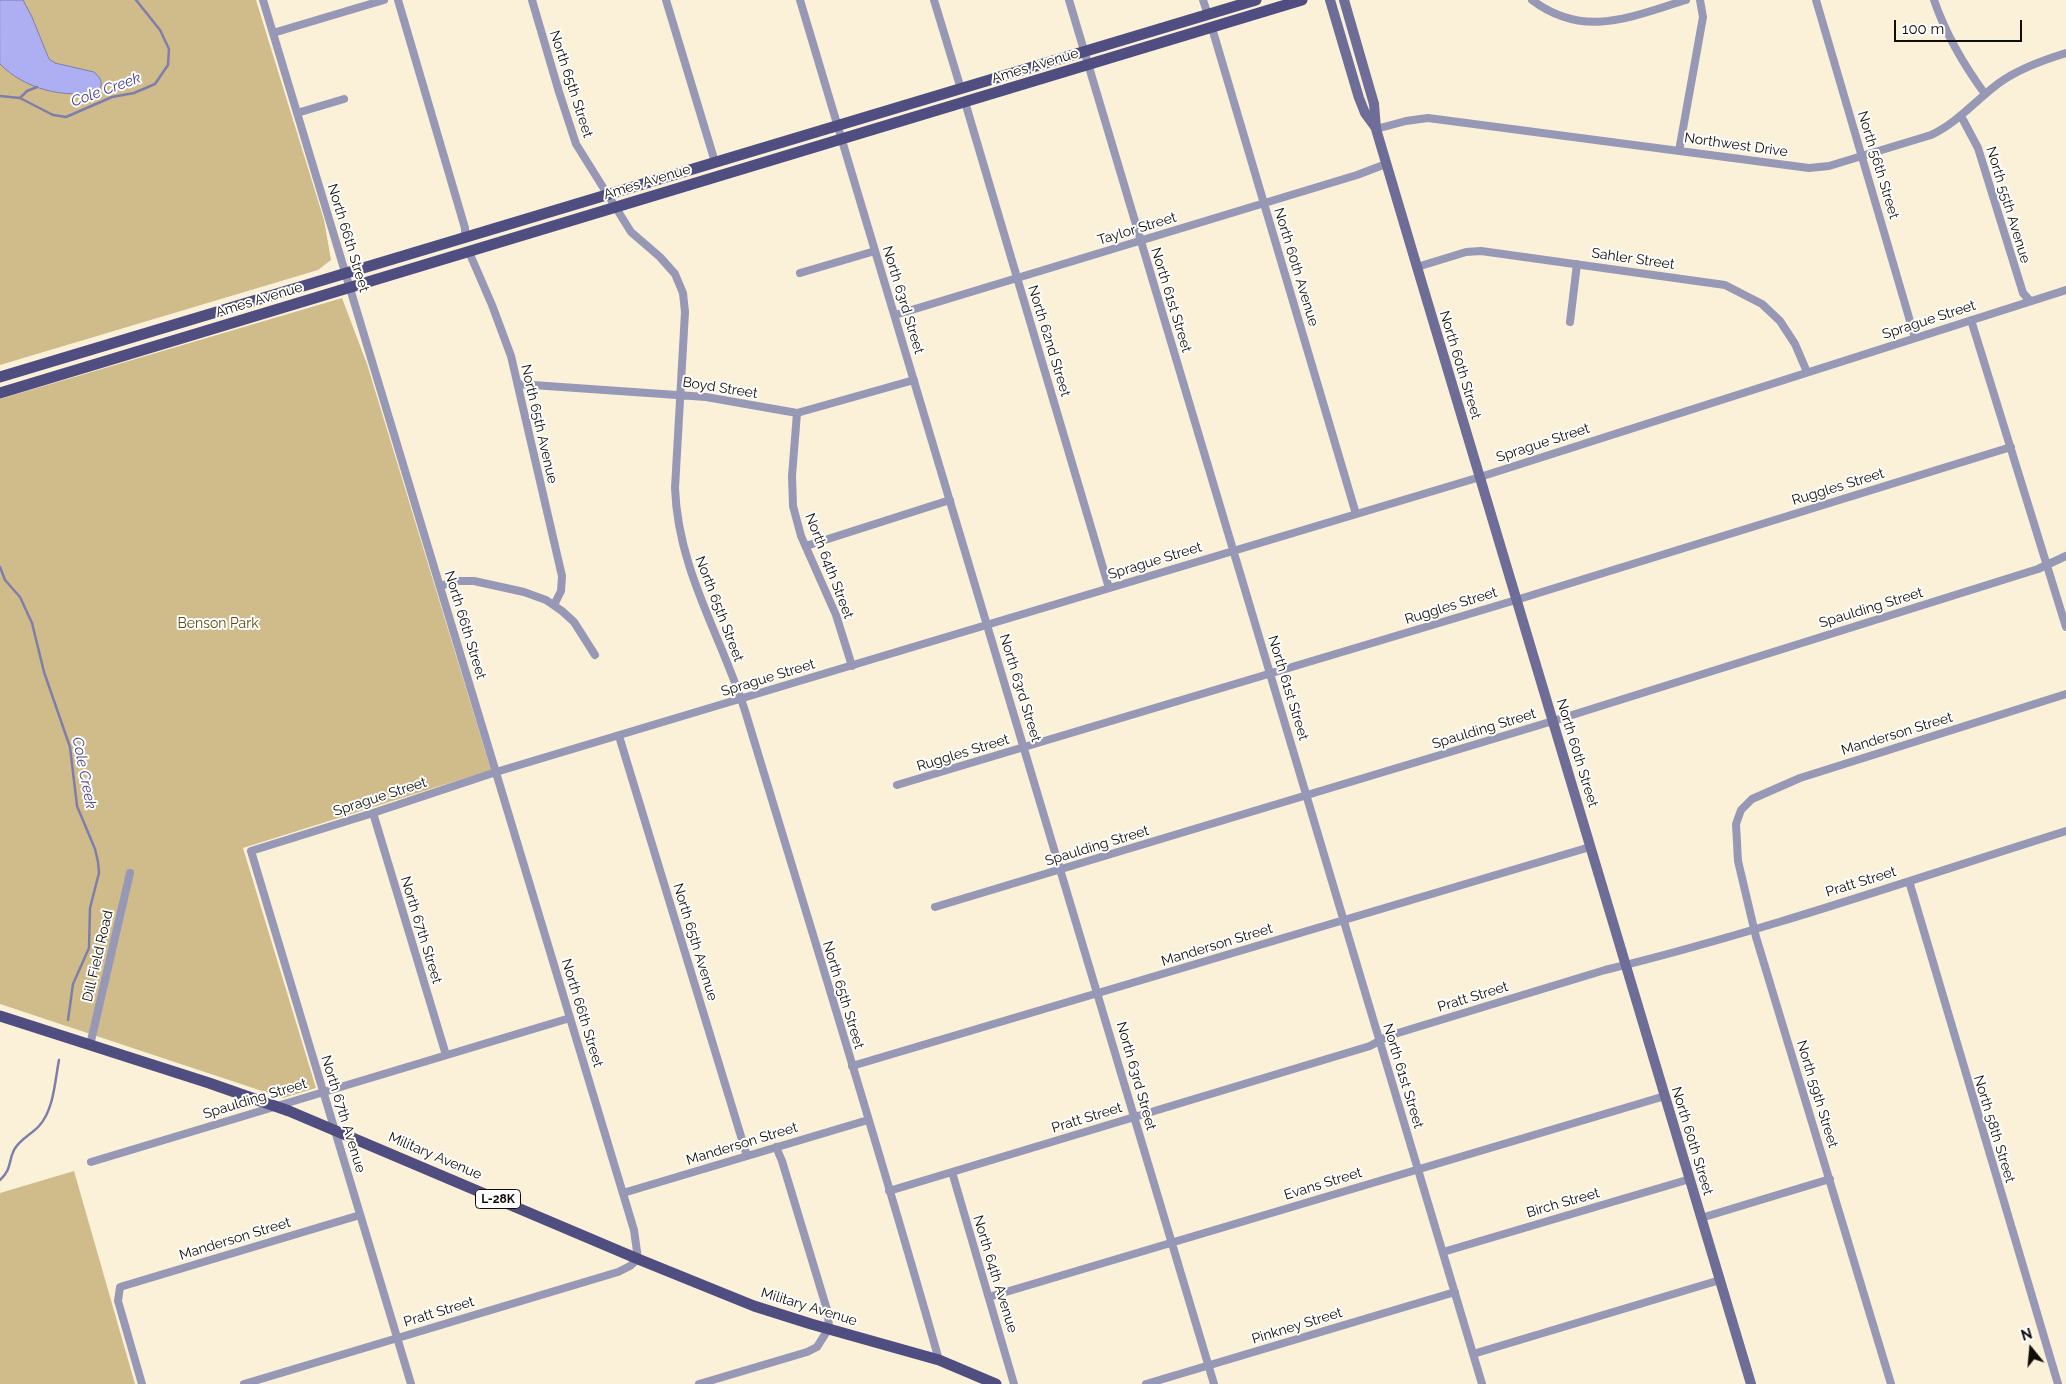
<!DOCTYPE html>
<html>
<head>
<meta charset="utf-8">
<style>
	body { margin:0 }
	#map { position:relative; width:2066px; height:1384px; overflow:hidden; background:#fbf1d9; font-family:Raleway,sans-serif }
	canvas { display:block }
	.north { position:absolute; left:2006px; top:1324px; width:50px; height:50px; -webkit-text-stroke:4px #fff; paint-order:stroke; rotate:343deg; font-size:14px; font-weight:700; line-height:20px; text-align:center; color:#100d06 }
	.north::after { content:''; display:block; margin:auto; width:18px; height:22px; background:#100d06; clip-path:polygon(50% 0,100% 100%,50% 72%,0 100%) }
	.scale { position:absolute; left:1894px; top:20px; width:128px; height:22px; box-sizing:border-box; border:2px solid #100d06; border-top:0; padding-left:6px; font-size:15px; line-height:18px; white-space:nowrap; color:#100d06; -webkit-text-stroke:4px #fff; paint-order:stroke }
</style>
</head>
<body>
<div id="map">
<canvas width="2066" height="1384"></canvas>
<div class="north">N</div>
<div class="scale">100 m</div>
</div>
<script>
const ctx = document.querySelector('canvas').getContext('2d');
ctx.lineJoin = 'round';
function paint(path, color) {
  ctx.fillStyle = color;
  ctx.fill(path, 'evenodd');
}
function stroke(path, color, width, dash) {
  ctx.strokeStyle = color;
  ctx.lineWidth = width;
  ctx.lineCap = dash ? 'butt' : 'round';
  ctx.setLineDash(dash || []);
  ctx.stroke(path);
}
function label(font, color, halo, rows, align = 'center') {
  ctx.font = font + ' Raleway,sans-serif';
  ctx.lineWidth = 4;
  ctx.setLineDash([]);
  ctx.textBaseline = 'middle';
  ctx.strokeStyle = halo;
  ctx.fillStyle = color;
  for (const [text, x, y, turn = 0] of rows) {
    ctx.save();
    ctx.translate(x, y);
    ctx.rotate((+turn || 0) * Math.PI / 180);
    ctx.textAlign = isNaN(turn) ? turn : align;
    if (halo) ctx.strokeText(text, 0, 0);
    ctx.fillText(text, 0, 0);
    ctx.restore();
  }
}
paint(new Path2D(`
	M0 0H256L324 220 331 260 318 270 0 365Z
	M342 298 367 364 491 770 243 848 316 1088 283 1098 0 1004V399Z
	M74 1171 135 1384H0V1193Z`), '#d0bc8b');
const water = new Path2D(`
	M0 0H23L32 17 49 59 55 63 94 72C100 77 104 83 99 90 66 100 24 89 0 64Z`);
paint(water, '#aeaef2');
stroke(water, '#7f7eab', 1);
stroke(new Path2D(`
	M0 96 20 98 53 115 66 117 112 97 134 93 155 84 168 65 169 49 160 30 136 0
	M20 98 27 91 37 87
	M0 567 5 580 20 597 32 623 44 672 70 747 77 806 95 849 98 862 99 873 90 908 89 948 73 984 68 1020
	M0 1180C12 1169 8 1162 14 1150 20 1139 32 1134 39 1126 54 1110 55 1080 59 1060`), '#7f7eab', 2.5);
stroke(new Path2D(`
	M398 0 465 228V238
	M532 0 559 92 576 144 631 232 660 257 675 274 683 293 685 312 675 488C678 571 722 637 746 714 811 929 878 1144 939 1360
	M666 0 715 162
	M800 0 1214 1384
	M934 0 961 89
	M1069 0 1482 1384
	M1203 0 1208 15
	M1532 0C1584 39 1630 17 1686 0
	M1816 0 1915 338
	M1934 0C1946 35 1963 64 1985 94
	M1212 28 1356 514
	M273 33 384 0
	M965 102 1109 588
	M297 113 344 99
	M1961 116 1978 148 2023 293 2030 301
	M1376 129 1406 121 1428 118 1809 168 1829 166 1931 135C1957 123 1976 100 1999 83 2018 69 2043 60 2066 53
	M1679 151 1703 17 1700 0
	M469 252 492 305 511 356 562 576 561 591 554 605
	M1417 267 1466 252 1481 251 1725 285 1762 304 1780 321 1795 344 1807 372
	M800 273 875 251
	M895 315 1357 175 1386 164
	M1971 320 2066 627
	M1570 322 1577 264
	M518 384 706 397 797 413 914 380
	M797 413 792 476 793 506 801 536 836 615 852 666
	M806 546 950 500
	M440 586 457 581H474L524 592 546 600 562 611 574 622 595 655
	M619 736 747 1156
	M897 785 1516 600 2011 447
	M373 813 446 1055
	M1909 881 2058 1384
	M935 907 1553 721 2038 569 2066 556
	M90 1045 130 873
	M852 1066 1590 847
	M91 1162 570 1018
	M952 1172 1014 1384
	M889 1191 1370 1046 1388 1036 1605 970C1761 932 1913 879 2066 831
	M623 1193 868 1120
	M1701 1218 1830 1179
	M1443 1252 1690 1179
	M989 1297 1665 1096
	M1473 1354 1720 1280
	M142 1384 118 1301 120 1287 360 1215
	M244 1384 618 1272 630 1266 638 1259 634 1230 263 0
	M411 1384 251 851 373 813 496 772 1480 477 2066 290
	M699 1384 807 1352 817 1347 829 1328 828 1313 782 1161 776 1147
	M1146 1384 1455 1292
	M1891 1384 1756 937 1738 861 1736 824 1741 810 1752 799 1800 778 2066 694`), '#9798b6', 8);
stroke(new Path2D(`
	M1330 0 1359 98 1365 113 1376 128
	M1344 0 1374 104 1376 129 1417 267 1751 1384`), '#6d6d98', 10);
stroke(new Path2D(`
	M0 377 1256 0
	M0 393 1302 0
	M0 1016 209 1083 289 1111 638 1259 754 1306 811 1324 939 1360 996 1384`), '#504e81', 11);
for (const [x, y, w] of [
	[498,1199,45]
]) {
  const box = new Path2D();
  box.roundRect(x - w / 2, y - 9.5, w, 19, 4);
  ctx.fillStyle = '#fff';
  ctx.fill(box);
  stroke(box, '#100d06', 1);
}
label('bold 12px', '#100d06', null, [
	["L-28K",498,1199]
]);
label('14px', '#100d06', '#fff', [
	["Ames Avenue",1035,66,-17],
	["North 65th Street",571,84,72],
	["Northwest Drive",1736,145,8],
	["North 56th Street",1878,165,73],
	["Ames Avenue",647,182,-17],
	["North 55th Avenue",2008,205,73],
	["Taylor Street",1137,229,-17],
	["North 66th Street",348,238,73],
	["Sahler Street",1633,259,8],
	["North 60th Avenue",1296,267,73],
	["Ames Avenue",259,300,-17],
	["North 63rd Street",903,300,73],
	["North 61st Street",1171,300,73],
	["Sprague Street",1929,320,-18],
	["North 62nd Street",1049,341,73],
	["North 60th Street",1460,365,73],
	["Boyd Street",720,388,9],
	["North 65th Avenue",539,424,77],
	["Sprague Street",1543,443,-18],
	["Ruggles Street",1838,487,-17],
	["Sprague Street",1155,561,-17],
	["North 64th Street",829,566,69],
	["Ruggles Street",1451,606,-17],
	["Spaulding Street",1871,608,-17],
	["North 65th Street",719,609,69],
	["North 66th Street",465,625,73],
	["Sprague Street",768,678,-17],
	["North 63rd Street",1020,688,73],
	["North 61st Street",1288,688,73],
	["Spaulding Street",1484,729,-17],
	["Manderson Street",1897,734,-17],
	["Ruggles Street",963,753,-17],
	["North 60th Street",1577,753,73],
	["Sprague Street",380,797,-18],
	["Spaulding Street",1097,846,-17],
	["Pratt Street",1861,882,-17],
	["North 67th Street",421,930,73],
	["North 65th Avenue",695,942,73],
	["Manderson Street",1217,945,-17],
	["Dill Field Road",98,956,-77],
	["North 65th Street",843,995,73],
	["Pratt Street",1473,997,-17],
	["North 66th Street",582,1013,73],
	["North 63rd Street",1136,1076,74],
	["North 61st Street",1403,1076,73],
	["North 59th Street",1817,1094,73],
	["Spaulding Street",255,1099,-17],
	["North 67th Avenue",343,1114,73],
	["Pratt Street",1087,1118,-17],
	["North 58th Street",1994,1129,73],
	["North 60th Street",1692,1141,73],
	["Manderson Street",742,1144,-17],
	["Military Avenue",435,1156,23],
	["Evans Street",1323,1184,-17],
	["Birch Street",1563,1203,-16],
	["Manderson Street",235,1239,-17],
	["North 64th Avenue",995,1274,73],
	["Military Avenue",809,1307,17],
	["Pratt Street",439,1312,-17],
	["Pinkney Street",1297,1326,-17]
]);
label('14px', '#5e4a12', '#fff', [
	["Benson Park",218,624]
]);
label('italic 15px', '#443c8b', '#fff', [
	["Cole Creek",106,90,-20],
	["Cole Creek",84,773,79]
]);
</script>
</body>
</html>
